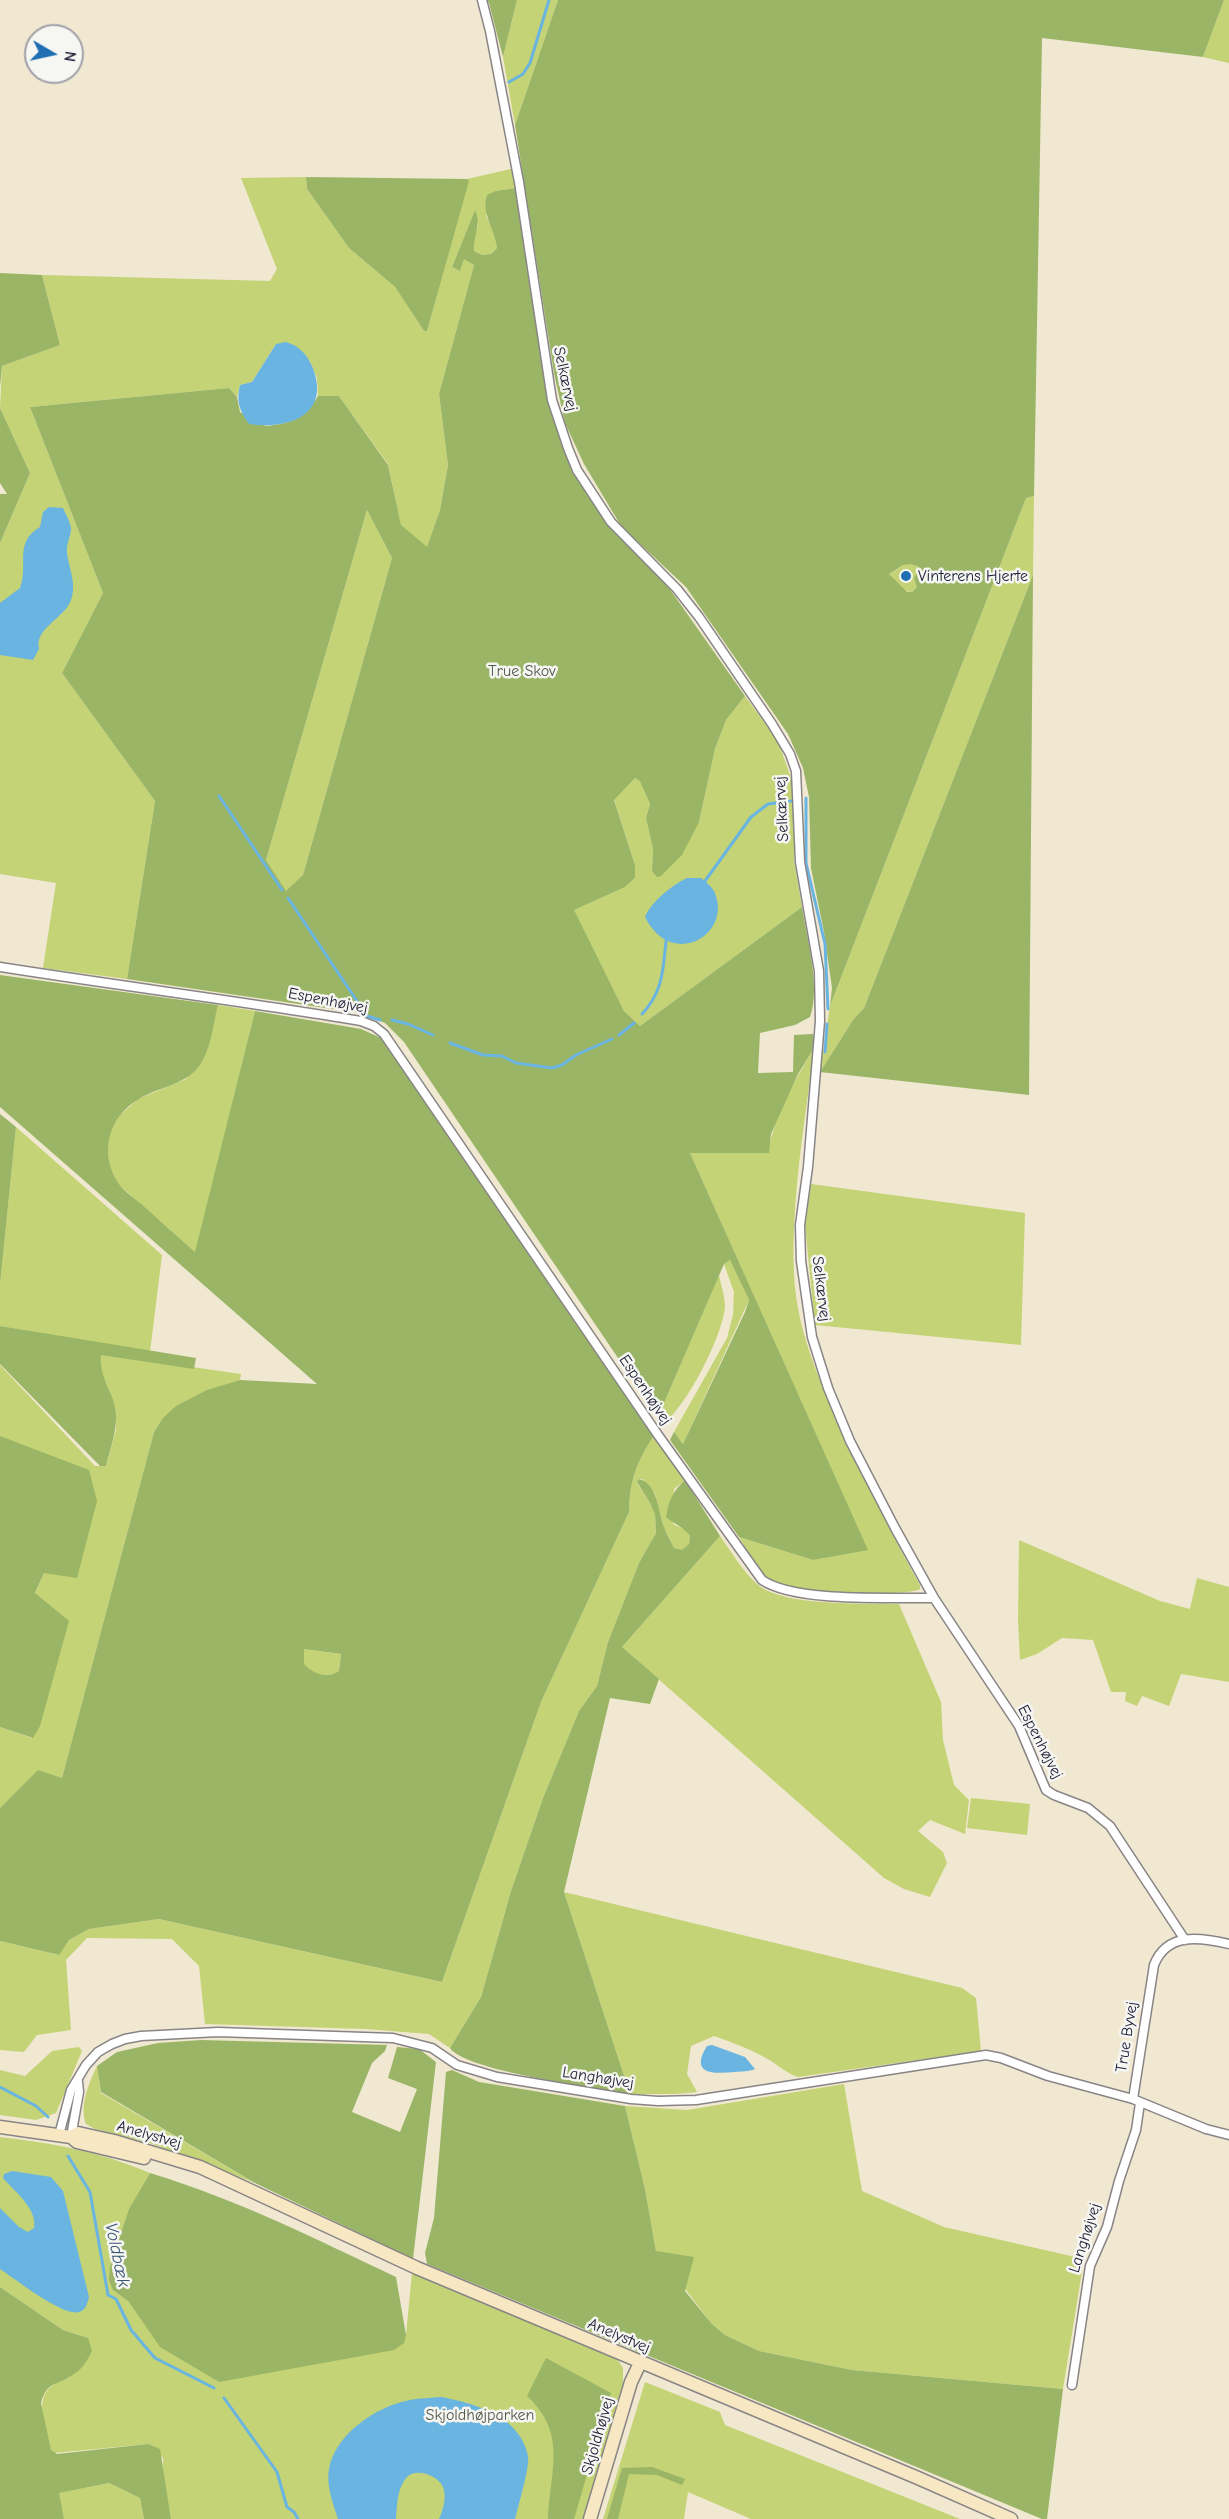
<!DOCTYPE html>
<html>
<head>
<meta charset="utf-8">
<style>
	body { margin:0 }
	#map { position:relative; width:1229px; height:2519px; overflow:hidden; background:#f0e8d1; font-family:"Comic Neue",sans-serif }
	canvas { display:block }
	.north { position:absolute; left:24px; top:24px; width:60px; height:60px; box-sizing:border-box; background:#f6f6f2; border:2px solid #a1a1a9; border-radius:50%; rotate:99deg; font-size:16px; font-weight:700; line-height:24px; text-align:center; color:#22223b }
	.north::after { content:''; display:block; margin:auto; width:21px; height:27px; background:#1f6fb2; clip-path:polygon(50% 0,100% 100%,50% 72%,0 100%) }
</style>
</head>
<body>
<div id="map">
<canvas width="1229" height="2519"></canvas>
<div class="north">N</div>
</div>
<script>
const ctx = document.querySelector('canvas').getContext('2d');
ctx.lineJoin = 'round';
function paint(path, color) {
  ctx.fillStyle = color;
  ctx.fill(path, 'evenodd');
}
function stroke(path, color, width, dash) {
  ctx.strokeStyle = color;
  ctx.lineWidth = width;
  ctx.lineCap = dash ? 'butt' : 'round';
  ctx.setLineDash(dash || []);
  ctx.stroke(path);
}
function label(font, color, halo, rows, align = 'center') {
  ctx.font = font + ' "Comic Neue",sans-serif';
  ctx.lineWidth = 5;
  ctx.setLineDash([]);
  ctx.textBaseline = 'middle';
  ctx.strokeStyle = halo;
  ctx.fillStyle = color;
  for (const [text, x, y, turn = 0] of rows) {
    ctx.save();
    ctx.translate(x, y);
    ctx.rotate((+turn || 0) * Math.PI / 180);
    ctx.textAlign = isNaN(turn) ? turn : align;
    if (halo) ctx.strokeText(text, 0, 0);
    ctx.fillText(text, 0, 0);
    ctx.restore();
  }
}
paint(new Path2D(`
	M517 0H558L515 125 503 57Z
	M1224 0H1229V63L1203 57Z
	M515 168 516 188 496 191 486 216 496 237 497 248 491 254 482 255 474 251 473 241 478 226 475 210 452 267 460 271 464 258 474 265 439 394 448 465 440 510 427 548 401 526 388 464 339 396H318L317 378 309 360 276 344 252 382 240 385 237 397 229 388 30 407 103 593 62 673 155 801 127 979 43 968 56 883 0 874V543L30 473 0 408 2 366 60 345 42 275 270 281 277 269 241 178 306 177 307 189 349 248 395 287 424 331H427L468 182 467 179Z
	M1034 496 1033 575 864 1008 853 1020 820 1072 830 1006 1026 498Z
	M367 510 392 558 303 875 286 892 266 860Z
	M905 564H915L919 570 917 587 912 592 903 591 889 574Z
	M745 696 778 741 792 781 795 805 794 861 802 907 640 1026 624 1011 573 910 625 887 635 878V865L614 799 635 778 640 780 650 804 646 818 653 849 652 871 699 822 715 749 726 720Z
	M218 1005 255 1011 196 1253 118 1184 110 1168 107 1149 110 1130 120 1115 138 1099 186 1079 207 1050Z
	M814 1048C805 1122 791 1199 794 1275 797 1337 826 1396 852 1451 873 1496 895 1541 920 1585V1589C906 1597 797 1593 781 1586 760 1577 750 1555 739 1537L813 1560 867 1549 690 1153H768C774 1116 795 1080 814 1048Z
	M16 1127 162 1255 150 1352 0 1326V1285Z
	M811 1184 1025 1213 1021 1345 815 1325 805 1225Z
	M730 1259 749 1300 683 1444 674 1432 727 1338 733 1315 734 1292 724 1264Z
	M719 1275C721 1285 725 1297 725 1307 722 1337 687 1406 663 1424L658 1417Z
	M101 1354 241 1374 240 1380C208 1390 172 1403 154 1432L62 1778 38 1771 0 1808V1727L32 1738 35 1594 44 1573 0 1436V1365L95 1466H106L116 1430V1413L109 1390 100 1372Z
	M653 1437 685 1480 674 1489 673 1524 686 1530 690 1536 689 1544 682 1551 674 1548 664 1528 655 1494 642 1479H639L637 1483 650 1503 655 1515 656 1533 639 1563 608 1642 597 1686 579 1711 543 1798 511 1891 481 1997 450 2048 429 2034 366 2029 205 2024 199 1966 172 1939 87 1938 66 1960 71 2030 37 2035 24 2052 0 2050V1941L58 1955 69 1940 89 1929 159 1919 442 1982 541 1702 629 1512C629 1482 637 1461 653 1437Z
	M720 1536C731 1551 743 1572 757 1584 783 1607 864 1603 899 1604L941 1702 943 1740 954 1785 969 1800 965 1834 930 1820 918 1831 943 1852 947 1863 930 1897 904 1889 884 1878 622 1647Z
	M1019 1540 1160 1601 1190 1609 1197 1578 1229 1587V1682L1181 1674 1169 1706 1142 1696 1137 1706 1125 1701 1126 1692H1111L1093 1640 1062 1638 1037 1654 1020 1660 1018 1621Z
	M304 1649 341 1654 339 1671C330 1678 309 1676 304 1664 303 1660 304 1653 304 1649Z
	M971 1798 1030 1804 1027 1835 967 1828Z
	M564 1892 962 1988 976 1998 981 2051 798 2077C783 2072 777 2063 764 2057 748 2048 731 2042 714 2036L691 2046 687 2074 697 2092 676 2094H630Z
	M79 2047 82 2051 56 2113 36 2120 0 2115V2070L25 2076 52 2051Z
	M97 2066 101 2093 255 2183 153 2144 95 2129 86 2124C79 2106 89 2083 97 2066Z
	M844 2084 862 2191 944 2227 1084 2259 1063 2389 852 2370 759 2351 725 2335 712 2324 656 2251 645 2189 625 2106 687 2110Z
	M0 2137C53 2143 101 2152 150 2173L129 2210 110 2267 113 2290 129 2302 192 2364 219 2382 406 2335 412 2273 617 2359 623 2368V2384L583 2519H171L163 2474V2458L148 2444 54 2453 51 2450C45 2419 28 2389 69 2378L88 2338 63 2330 0 2287Z
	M645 2382 720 2412 725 2425 960 2519H751L688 2492 684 2519H603Z
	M109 2483 140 2498 144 2519H64L58 2493Z`), '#c3d375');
paint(new Path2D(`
	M487 0H517L503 57 489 3Z
	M558 0H1224L1203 57 1042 38 1034 496 1026 498 830 1006 832 988 824 932 811 868 809 797 803 768 788 734 686 587 621 526 584 464 565 423 554 373 515 125ZM910 564 917 566 919 570 914 578 917 587 912 592H907L889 574 903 565Z
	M306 177 467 179 469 181 427 331H424L395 287 349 248 307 189Z
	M516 188 547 394 561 443 577 475 603 519 669 588 745 696 726 720 715 749 699 822 682 855 661 876 657 877 652 871 653 849 646 818 650 804 640 781 635 778 614 800 635 865V878L625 887 574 910 624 1011 640 1026 802 907C807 939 821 987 810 1017L795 1025 760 1033 758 1073 793 1072 794 1035 813 1034 814 1048 798 1074 771 1134 769 1153H690L868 1550 813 1560 739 1537 670 1440 674 1432 683 1444 745 1312 749 1300 730 1260 724 1264 658 1417 404 1042 385 1023 360 1013 127 979 155 801 62 673 103 593 30 407 229 388 237 397 240 412 266 426C292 423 304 420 318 396H339L388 465 401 525 427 547 440 510 448 465 439 394 474 265 464 259 460 271 452 267 475 210C482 224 473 236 474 251L482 255 491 254 497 248C495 228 481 215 487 195L496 191ZM367 510 392 558 303 875 286 891 266 860Z
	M0 273 42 275 60 345 2 366 0 387Z
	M0 408 30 473 0 543V494H7L0 483Z
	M1033 575 1029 1095 820 1072 853 1020 864 1008Z
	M0 975 218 1005C213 1025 211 1050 199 1066 184 1086 158 1087 139 1099 109 1116 99 1152 117 1181 122 1190 133 1197 140 1203 159 1220 177 1236 195 1252L255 1011 361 1029 381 1038 393 1051 651 1431 653 1437C637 1461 629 1482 629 1512L541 1702 442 1982 159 1919 89 1929 69 1940 59 1955 0 1941V1808L38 1770 62 1778 154 1432 163 1418 176 1406 207 1390 240 1380 317 1384 0 1107ZM304 1649 341 1654 339 1671C327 1679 313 1674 304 1664Z
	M0 1114 16 1127 0 1285Z
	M0 1326 196 1358 194 1369 101 1355C99 1381 114 1390 116 1414 117 1432 110 1449 106 1466H100L0 1364Z
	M0 1436 89 1470 97 1501 77 1578 44 1573 35 1593 69 1621 40 1726 33 1738 0 1727Z
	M639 1479C658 1484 658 1511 664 1527 666 1534 671 1541 674 1548L682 1550 689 1544 690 1536C684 1527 674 1524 666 1517 669 1500 673 1491 685 1480L720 1536 622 1647 659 1679 650 1704 610 1698 564 1892 630 2094C598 2088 465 2071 450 2048L481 1997 511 1891 543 1798 579 1711 597 1686 608 1642 639 1563 656 1533 655 1515 650 1503 637 1482Z
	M201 2040 387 2045 385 2051 372 2063 352 2112 400 2132 417 2089 388 2078 397 2047 419 2049 436 2062 413 2259 255 2183 101 2092 97 2066 117 2052 158 2043Z
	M452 2070 479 2082 625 2106 645 2189 656 2251 694 2257 685 2291 712 2324 725 2335 759 2351 852 2370 1063 2389 1047 2519H1042L427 2264 425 2253 434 2218 446 2072Z
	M150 2173C236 2199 316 2239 396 2277L406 2335 404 2343 394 2350 219 2382 160 2347 129 2302 113 2290 109 2280 110 2267 129 2209Z
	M0 2287 63 2330 88 2338 92 2351C87 2361 82 2370 71 2376 56 2386 47 2381 41 2403L51 2450 57 2454 148 2444 160 2449 171 2519H144L140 2498 109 2483 59 2493 64 2519H0Z
	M546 2358 611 2393 574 2519H548C550 2471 568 2434 527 2396Z
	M652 2467 685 2479 682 2485 657 2475 629 2474 618 2519H607L622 2468Z`), '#9ab566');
paint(new Path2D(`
	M286 342C299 346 306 353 312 366 332 414 290 430 249 424 239 410 236 401 240 385L252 382 276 344Z
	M49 507 63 508C65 513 72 525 71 530 70 538 66 544 67 553 69 569 77 584 71 600 65 618 34 628 39 649L33 660 0 655V603L20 588C29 564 13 543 40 527L43 512Z
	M687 878H701C705 881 711 886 714 891 734 934 672 971 645 917 651 902 672 885 687 878Z
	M712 2045 745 2057 755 2069C748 2072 742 2071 735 2072 714 2074 689 2075 707 2046Z
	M12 2171 51 2177 63 2191 89 2297C87 2304 86 2310 79 2312 63 2317 14 2278 0 2269V2208L19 2227 28 2232 34 2228C38 2209 14 2191 3 2178L4 2174Z
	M442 2397C476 2404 520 2416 528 2456 530 2466 518 2507 515 2519H439C443 2510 447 2497 443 2487 438 2475 415 2467 406 2478 397 2489 397 2506 396 2519H338C333 2504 326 2485 329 2469 335 2434 377 2406 410 2400 420 2398 431 2398 442 2397Z`), '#69b4e1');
stroke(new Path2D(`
	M509 82 523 74 530 63 549 0
	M219 796 282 890
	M806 798V863L825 944 828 1009
	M705 881 751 817 768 804 791 801
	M288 898 367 1016 380 1020
	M642 1014C663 992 663 970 666 941
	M392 1020 408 1024 433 1035
	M619 1035 634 1023
	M450 1043 483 1055 502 1056 516 1063 552 1068 562 1065 576 1055 612 1039
	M825 1052 827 1024
	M0 2087 36 2106 48 2117
	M68 2156 90 2192 108 2295 116 2299 131 2330 155 2358 214 2388
	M224 2398 277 2472 287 2507 294 2512 298 2519`), '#69b4e1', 3);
const street = new Path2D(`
	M482 0 490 31 519 182 552 400 568 448 577 470 611 522 677 589 699 617 772 724 790 754 796 771 800 862 819 971 820 1021 808 1167 800 1225 801 1261 812 1337 828 1388 850 1441 895 1528 934 1598 1019 1726 1046 1790 1054 1795 1088 1808 1110 1826 1185 1940
	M0 967C120 986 241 1001 361 1021L374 1026 384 1034 658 1435 762 1580C796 1603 891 1597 934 1598
	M1229 1944C1200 1937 1167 1932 1154 1965L1133 2099 1206 2129 1229 2135
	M59 2135 71 2090 86 2065 98 2052 112 2044 125 2039 141 2036 218 2032 393 2038 432 2048 457 2065 497 2077 631 2099 658 2101 696 2100 986 2055 1001 2058 1048 2076 1133 2099
	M71 2137 79 2092 78 2082
	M1072 2385 1090 2266 1107 2227 1119 2181 1136 2130 1140 2103`);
const secondary = new Path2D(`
	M0 2127 71 2137 78 2133 114 2141 200 2167 417 2268 918 2478 1011 2519
	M71 2137 77 2142 144 2158
	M590 2519 631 2382 640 2363`);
stroke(street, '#898586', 11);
stroke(secondary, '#898586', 15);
stroke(street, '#fff', 8);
stroke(secondary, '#f7e8c3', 12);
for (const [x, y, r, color] of [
	[906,576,6,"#1f6fb2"]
]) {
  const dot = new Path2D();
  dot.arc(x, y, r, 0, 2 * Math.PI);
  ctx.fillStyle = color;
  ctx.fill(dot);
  stroke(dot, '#f6f6f2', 2);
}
label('16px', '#22223b', '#f6f6f2', [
	["Selkærvej",565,379,78],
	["Selkærvej",782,809,-93],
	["Espenhøjvej",328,1001,11],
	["Selkærvej",821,1289,83],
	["Espenhøjvej",645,1390,56],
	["Espenhøjvej",1040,1742,63],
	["True Byvej",1127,2037,-81],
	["Langhøjvej",598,2078,9],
	["Anelystvej",149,2135,16],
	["Langhøjvej",1085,2238,-72],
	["Anelystvej",619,2336,23],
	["Skjoldhøjvej",598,2436,-74]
]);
label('16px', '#22223b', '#f6f6f2', [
	["Vinterens Hjerte",918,576]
], 'left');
label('16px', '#52574c', '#f6f6f2', [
	["True Skov",522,671],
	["Skjoldhøjparken",480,2415]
]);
label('italic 18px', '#3b5575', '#f6f6f2', [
	["Voldbæk",117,2255,78]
]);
</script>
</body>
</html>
